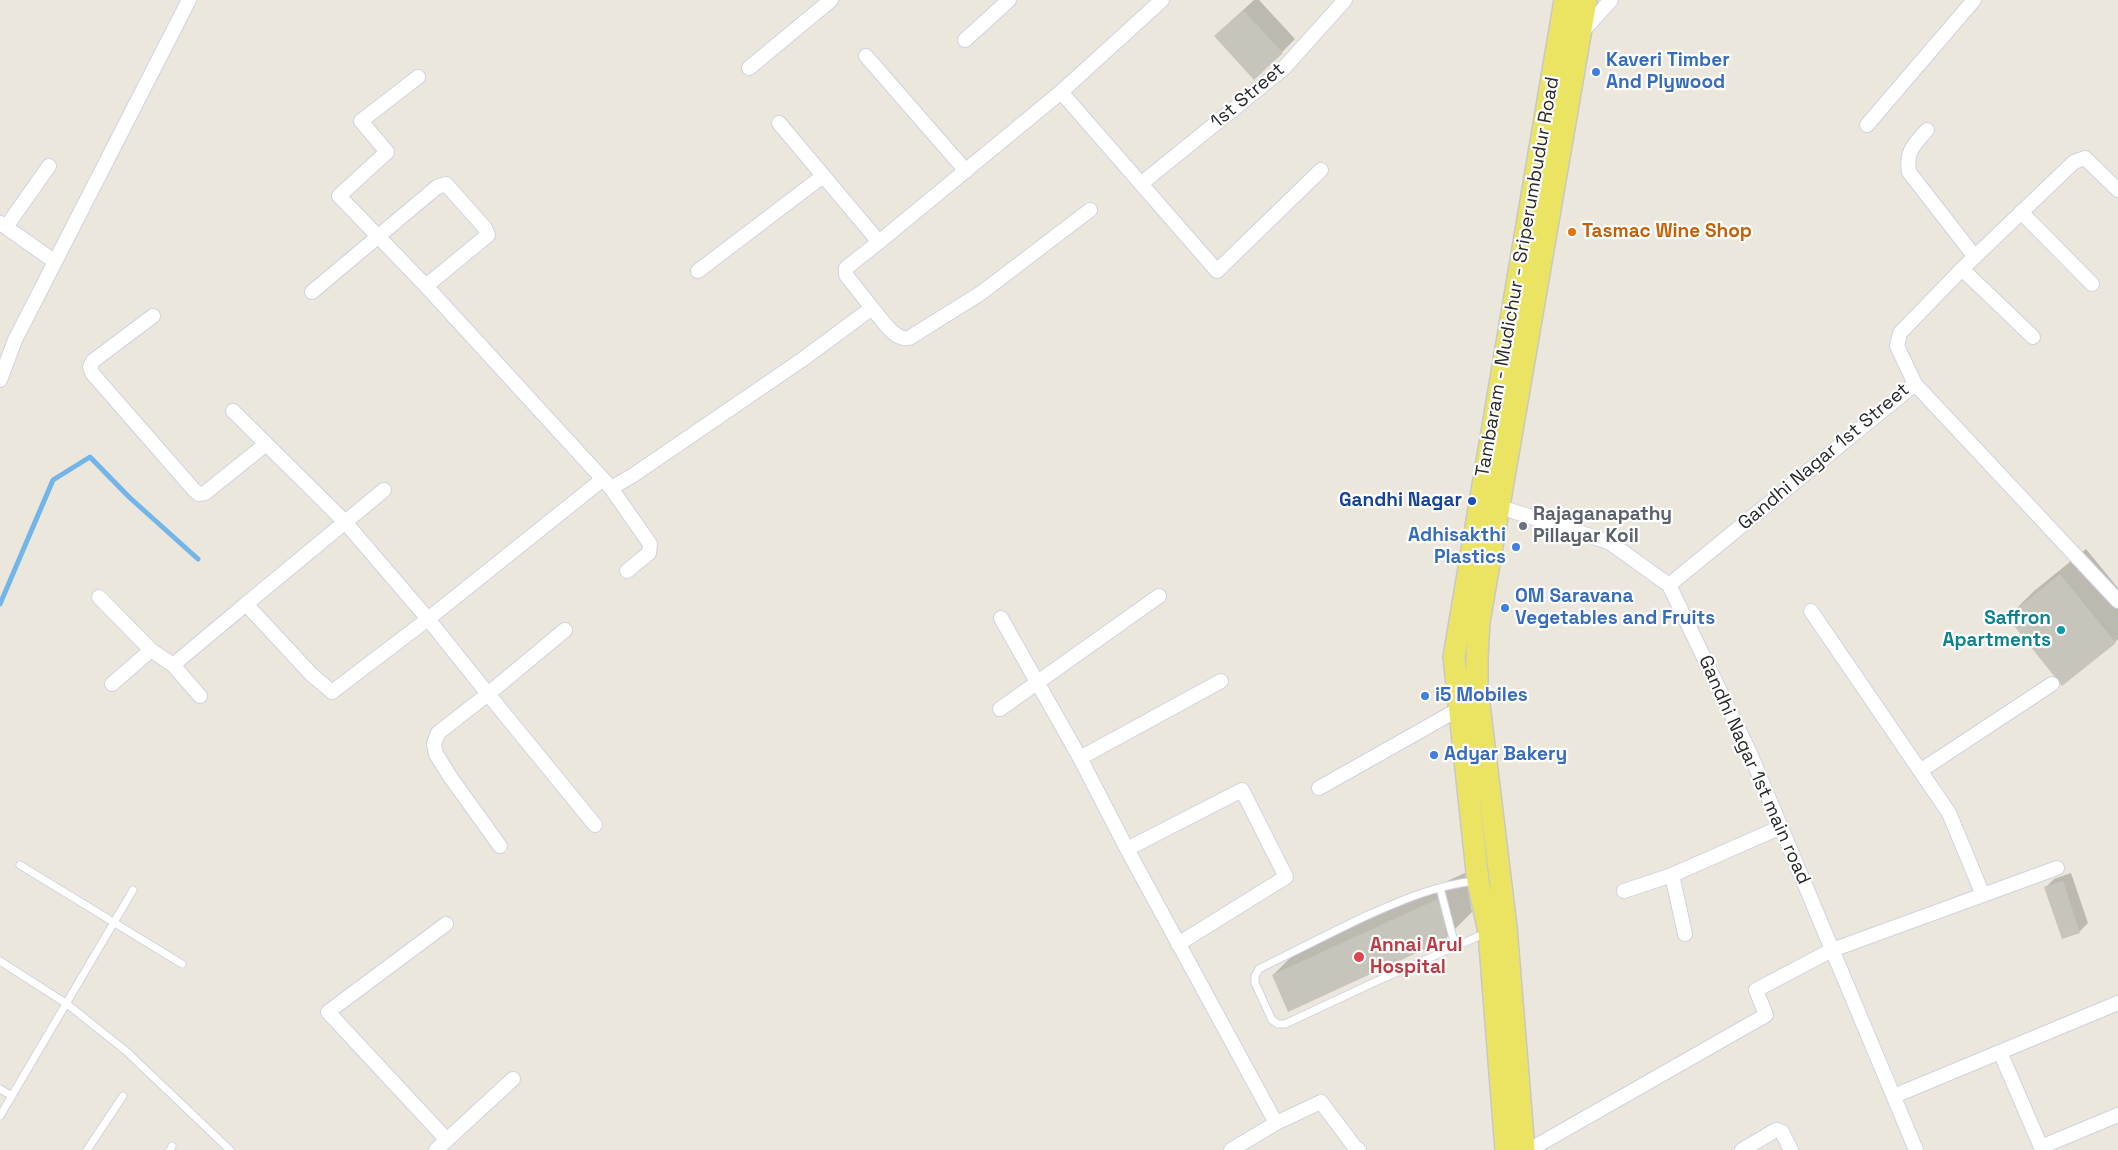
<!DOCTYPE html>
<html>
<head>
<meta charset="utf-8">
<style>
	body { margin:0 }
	canvas { display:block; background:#ebe7dc }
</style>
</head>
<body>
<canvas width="2118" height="1150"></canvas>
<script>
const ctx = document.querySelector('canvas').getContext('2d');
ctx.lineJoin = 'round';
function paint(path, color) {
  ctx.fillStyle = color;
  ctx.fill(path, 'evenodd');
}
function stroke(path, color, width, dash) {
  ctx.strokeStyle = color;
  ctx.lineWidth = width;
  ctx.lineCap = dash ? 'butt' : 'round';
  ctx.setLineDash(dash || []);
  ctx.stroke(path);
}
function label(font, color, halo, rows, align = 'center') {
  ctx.font = font + ' "Space Grotesk",sans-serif';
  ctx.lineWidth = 4.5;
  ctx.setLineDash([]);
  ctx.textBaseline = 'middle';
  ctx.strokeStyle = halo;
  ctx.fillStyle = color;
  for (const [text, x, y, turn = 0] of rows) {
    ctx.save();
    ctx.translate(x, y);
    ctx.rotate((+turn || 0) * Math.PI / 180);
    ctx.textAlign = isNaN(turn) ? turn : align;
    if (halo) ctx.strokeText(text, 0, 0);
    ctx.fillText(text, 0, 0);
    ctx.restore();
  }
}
paint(new Path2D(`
	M1254 0H1259L1295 39 1282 52 1229 23Z
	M2086 549 2118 588V639L2115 642 2008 617 2034 591Z
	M1465 873 1472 912 1446 938 1273 975 1299 949Z
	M2071 873 2088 923 2080 931 2063 937 2046 887 2054 879Z`), '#0003');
stroke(new Path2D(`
	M0 604 53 480 90 457 129 497 198 559`), '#73b4e9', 5);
paint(new Path2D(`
	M1243 10 1283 53 1254 80 1214 36Z
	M2060 574 2116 643 2062 686 2007 617Z
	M2063 881 2080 933 2062 939 2044 887Z
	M1440 898 1447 939 1288 1012 1272 975Z`), '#c7c5bb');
const service = new Path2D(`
	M20 865 182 964
	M1476 881C1436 885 1402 900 1366 916 1330 933 1295 951 1259 969L1255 976V983L1272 1020 1278 1024H1285L1377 981 1486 933
	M1440 888 1455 946
	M0 961 67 1004 126 1051 230 1150
	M0 1089 12 1096
	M0 1116 133 890
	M87 1150 123 1096
	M170 1150 172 1146`);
const minor = new Path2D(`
	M1582 32 1611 0
	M965 40 1009 0
	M866 56 966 171
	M749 68 831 0
	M418 77 361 121 387 152 339 196 426 286
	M1061 92 1217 271 1321 170
	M779 123 879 242
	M1867 125 1974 0
	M1927 130C1913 146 1906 151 1909 172L1975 257
	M1142 183 1283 69 1345 0
	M2118 190 2085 158 2074 162 1962 269 1900 333 1897 346 1915 384 2118 601
	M2021 212 2092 284
	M0 223 54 261
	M6 227 49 166
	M1962 269 2033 337
	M698 271 823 176
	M312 292 437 187 446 184 485 228 488 235 426 286 611 488 650 544 649 553 627 571
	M872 308C881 318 894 341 909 338L981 293 1090 210
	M153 316 93 361 90 367 92 373 194 490 199 494 205 493 266 444
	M0 380 15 340 189 0
	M233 411 345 522 428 619 603 479
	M611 488 632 476 803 359 872 308 846 275V268L879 242 1061 92 1162 0
	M1491 506 1500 507 1609 542 1669 585 1749 751 1916 1150
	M1669 585 1915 384
	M99 597 151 650 173 665 246 604 311 674 332 692 428 619 488 694 565 630
	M246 604 384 490
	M1811 611 1949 813 1983 895
	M1001 618 1080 758 1127 849 1276 1123
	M173 665 200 696
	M112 684 151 650
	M1000 709 1159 596
	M1080 758 1221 681
	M1920 771 2052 684
	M1319 788 1459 709
	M500 846 451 778 436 754 434 744 438 733 488 694 595 825
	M1127 849 1242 790 1286 877 1178 944
	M1624 891 1672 875
	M446 924 328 1012 447 1140
	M1685 934 1672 875 1781 827
	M2000 1052 2041 1147
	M1894 1096 2118 1003
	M436 1150 513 1079
	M1231 1150 1276 1123 1321 1102 1354 1146 1359 1150
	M1529 1150 1766 1015 1756 990 1832 950 2057 868
	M1742 1150 1776 1130 1782 1132 1791 1150
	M2042 1150 2041 1147 2118 1115`);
const primary = new Path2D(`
	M1506 1150 1489 932 1478 881 1454 657 1565 0
	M1524 1150 1506 927 1477 688V657L1479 622 1586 0`);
stroke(service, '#d1d2e2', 9);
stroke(minor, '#d1d2e2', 16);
stroke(primary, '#c8c8c8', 24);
stroke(service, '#fff', 7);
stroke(minor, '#fff', 14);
stroke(primary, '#ebe462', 21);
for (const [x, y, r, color] of [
	[1596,72,5,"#3f7fe0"],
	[1572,232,5,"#e8710a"],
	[1472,501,5,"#1a4fb4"],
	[1523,526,5,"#6b7280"],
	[1516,547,5,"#3f7fe0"],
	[1505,608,5,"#3f7fe0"],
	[2061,630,5,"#0f9aa8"],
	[1425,696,5,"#3f7fe0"],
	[1434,755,5,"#3f7fe0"],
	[1359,957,6,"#e0444e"]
]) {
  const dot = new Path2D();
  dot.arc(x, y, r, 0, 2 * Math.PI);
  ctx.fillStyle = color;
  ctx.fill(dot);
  stroke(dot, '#fff', 2);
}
label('bold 19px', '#366cbe', '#fff', [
	["Kaveri Timber",1606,61],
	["And Plywood",1606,83],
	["Adhisakthi",1506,536,"right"],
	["Plastics",1506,558,"right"],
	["OM Saravana",1515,597],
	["Vegetables and Fruits",1515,619],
	["i5 Mobiles",1435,696],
	["Adyar Bakery",1444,755]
], 'left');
label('19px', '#2a2a2a', '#fff', [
	["1st Street",1248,96,-40],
	["Tambaram - Mudichur - Sriperumbudur Road",1518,277,-80],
	["Gandhi Nagar 1st Street",1824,457,-40],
	["Gandhi Nagar 1st main road",1754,770,66]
]);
label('bold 19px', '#c56008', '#fff', [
	["Tasmac Wine Shop",1582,232]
], 'left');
label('bold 19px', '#164399', '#fff', [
	["Gandhi Nagar",1462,501]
], 'right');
label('bold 19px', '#5b616d', '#fff', [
	["Rajaganapathy",1533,515],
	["Pillayar Koil",1533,537]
], 'left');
label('bold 19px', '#0d838f', '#fff', [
	["Saffron",2051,619],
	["Apartments",2051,641]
], 'right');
label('bold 19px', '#be3a42', '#fff', [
	["Annai Arul",1370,946],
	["Hospital",1370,968]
], 'left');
</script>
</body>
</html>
